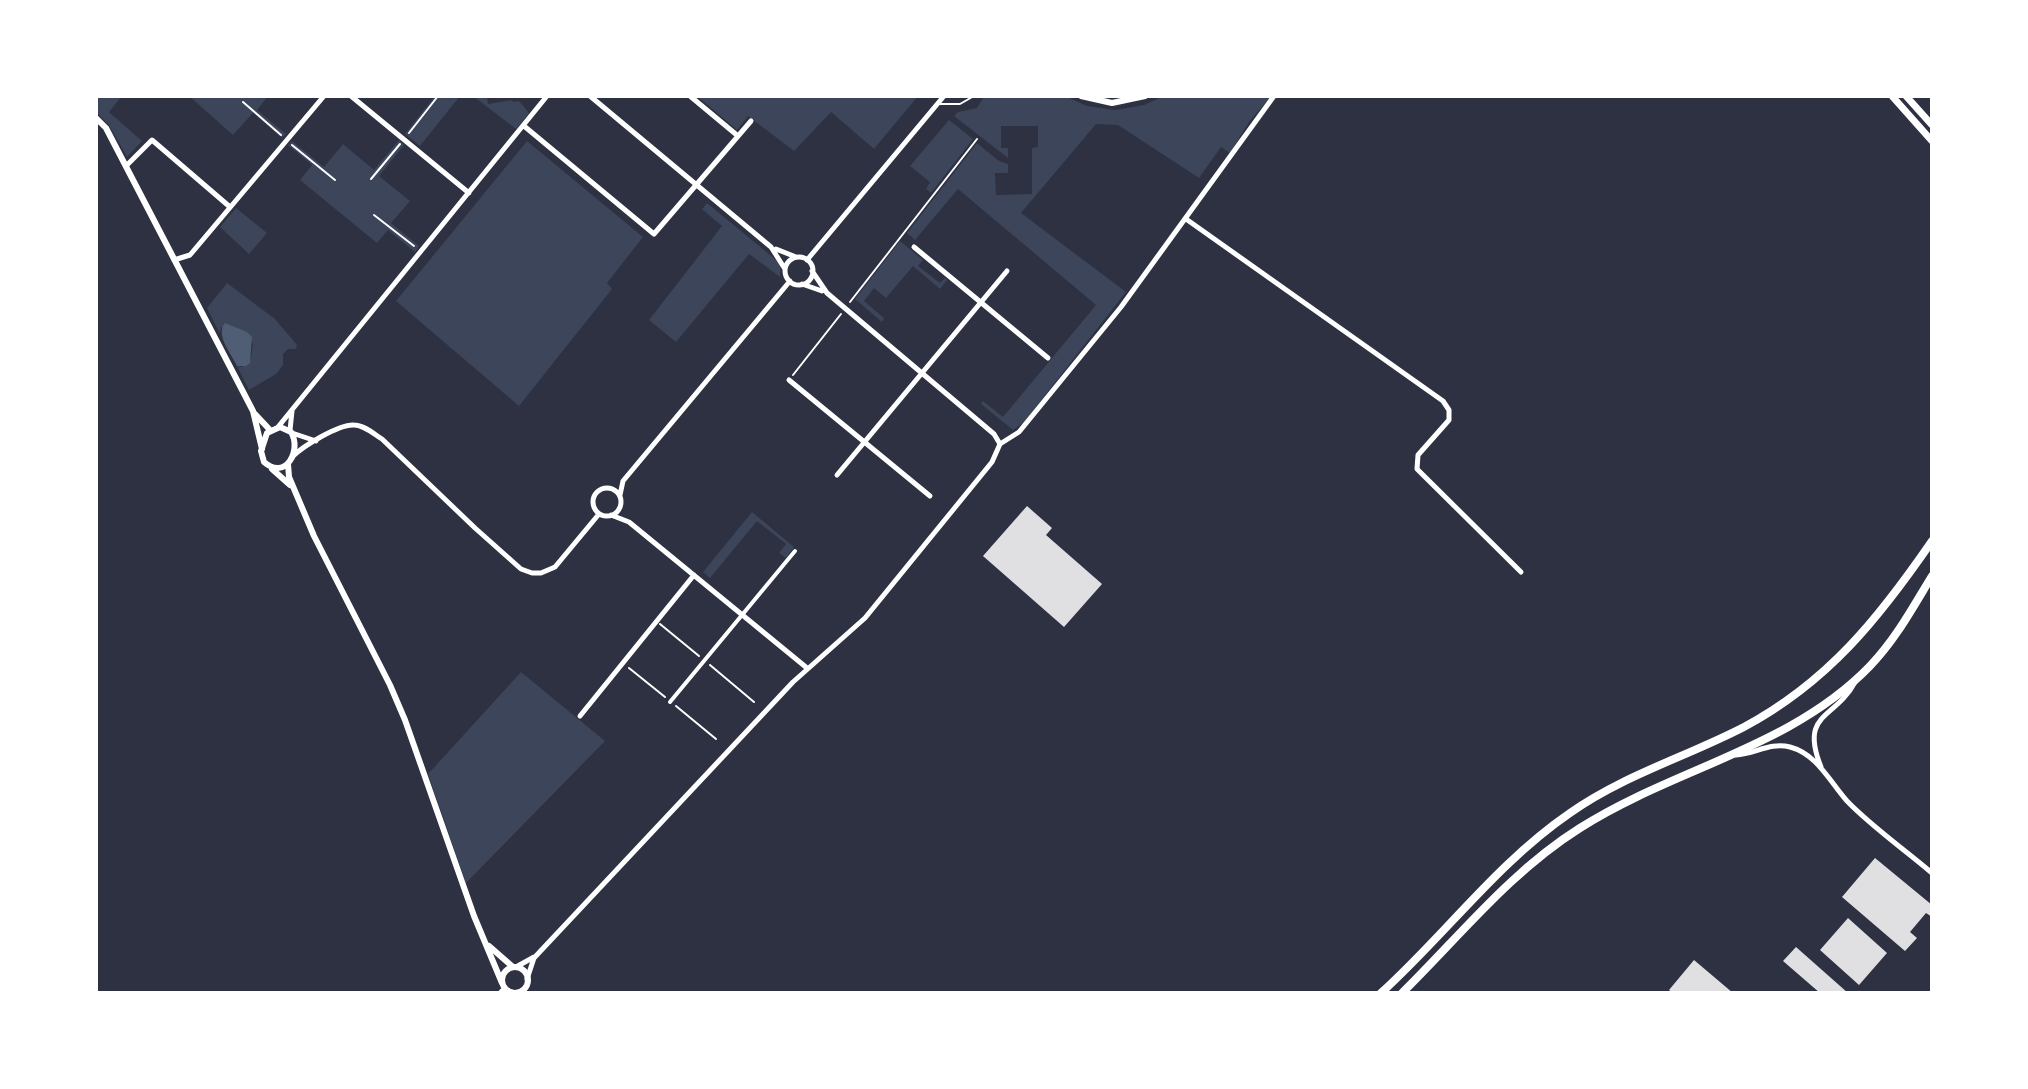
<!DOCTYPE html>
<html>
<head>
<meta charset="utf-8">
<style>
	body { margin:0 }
	#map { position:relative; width:2028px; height:1089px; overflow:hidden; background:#2d3142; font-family:Ubuntu,sans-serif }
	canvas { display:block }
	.frame { position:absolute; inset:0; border:98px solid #fff; pointer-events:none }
</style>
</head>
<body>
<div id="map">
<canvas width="2028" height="1089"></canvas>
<div class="frame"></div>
</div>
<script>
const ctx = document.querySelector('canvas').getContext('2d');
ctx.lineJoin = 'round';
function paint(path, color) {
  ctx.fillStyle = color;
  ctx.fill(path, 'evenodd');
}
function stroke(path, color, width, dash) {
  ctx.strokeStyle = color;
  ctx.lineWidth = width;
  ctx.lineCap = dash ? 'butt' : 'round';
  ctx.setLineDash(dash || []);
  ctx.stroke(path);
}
paint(new Path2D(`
	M96 96H122L109 112 142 141 127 157 109 125 98 114Z
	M189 96H268L257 110 286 134 282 138 253 113 233 135Z
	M435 96H460L420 146 405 134Z
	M473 96H487L488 104 512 100 513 102 519 101 529 113 516 129Z
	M697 96H918L874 149 831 112 794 151 748 116 737 130Z
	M984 96H1065L1087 106 1115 110 1144 105 1164 96H1271L1249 122 1230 153 1221 147 1199 178 1118 125 1096 124 1021 213 1126 292 1024 422 1013 430 981 404 983 401 1003 417 1096 305 958 189 915 240 907 233 977 143 999 161 1008 164V173H995L996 195 1032 194V148L1038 147V126H1001V148H1008V158L954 116 958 112 977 108Z
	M949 120 973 139 931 193 926 189 930 182 910 166Z
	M399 140 404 145 379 176 410 201 391 223 419 246 415 252 388 230 377 243 300 180 312 165 288 145 292 141 324 167 343 144 374 170Z
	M527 141 643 237 607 283 612 289 519 406 396 301Z
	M707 203 781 264 780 277 749 254 676 342 649 320 722 226 702 209Z
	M236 208 267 233 249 254 220 227Z
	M900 241 923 260 918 266 940 283 945 278 947 280 940 289 913 266 886 298 874 288 864 301 884 318 882 322 855 299Z
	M227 283 275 319 297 345 296 349H288L283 354V365L276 374 249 390 237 366 242 367 251 358 253 343 221 327 220 334 207 308Z
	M752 512 794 547 786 558 779 553 786 544 757 521 710 578 703 572Z
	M521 672 605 741 466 883 428 774Z`), '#3c4559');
paint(new Path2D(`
	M225 323 247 332 252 337 250 363 246 366H237C231 353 215 335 225 323Z`), '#4f5d75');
paint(new Path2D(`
	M1027 506 1052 528 1046 535 1102 584 1064 627 983 556Z
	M1875 858 1932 905V917L1926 913 1910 932 1917 938 1905 951 1842 897Z
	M1848 918 1887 953 1859 985 1820 950Z
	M1796 947 1848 993H1820L1783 961Z
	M1694 960 1733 993H1673L1669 990Z`), '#e0e0e3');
stroke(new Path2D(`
	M243 102 281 135
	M409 133 438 96
	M292 145 335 180
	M371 179 400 144
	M374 215 414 246
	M850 302 977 139
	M793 375 841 314
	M660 624 699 656
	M710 665 754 702
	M629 668 665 697
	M676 706 716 739`), '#fff', 2);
stroke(new Path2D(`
	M1929 96 1932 99
	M939 104H960L974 96`), '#fff', 2);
stroke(new Path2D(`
	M670 702 795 551`), '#fff', 4);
stroke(new Path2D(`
	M351 96 469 193
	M590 96 771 247 785 269
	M690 96 738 136
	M524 126 654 234 751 121
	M126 166 152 140 230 207
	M1186 219 1443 401 1449 410V420L1418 455 1417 469 1521 572
	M914 247 1048 358
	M776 249 796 257
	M785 271a14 14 0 1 1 28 0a14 14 0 1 1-28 0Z
	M174 260 190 255 324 96
	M807 260 944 96
	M812 271 827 293 994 434 1000 444
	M802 284 822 291
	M789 380 930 496
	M278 427 547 96
	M290 430 292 411
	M292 433 316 441
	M292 457C303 446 339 424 354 425 364 425 374 434 382 439L475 528 521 569 532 573H541L555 567 599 514
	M837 475 1007 271
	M593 502a14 14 0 1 1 28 0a14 14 0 1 1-28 0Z
	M620 495 623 481 790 281
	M611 515 629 522 807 668
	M580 716 694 575
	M1736 755C1755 754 1770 742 1790 747 1817 754 1830 782 1847 801 1872 827 1904 849 1932 873
	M1821 767C1799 712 1835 720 1855 682
	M516 967 534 957
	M527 979 534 958 793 682 865 618 992 462 1000 444 1019 432 1121 307 1274 96
	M500 993 505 988`), '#fff', 5);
stroke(new Path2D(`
	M1081 96 1112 103 1145 96
	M96 118 106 128 253 411 262 449
	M255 414 270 430
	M280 427 291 432C302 450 286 481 264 462L261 451 267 433Z
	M288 464 289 477 314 536 390 685 405 720 474 916 502 983
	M272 469 290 485
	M489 946 513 967
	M502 980a13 13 0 1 1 26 0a13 13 0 1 1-26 0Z`), '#fff', 6);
stroke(new Path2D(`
	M1892 96 1932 141
	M1906 96 1932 125`), '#fff', 7);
stroke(new Path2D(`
	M1381 993C1446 934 1497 863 1570 813 1624 775 1686 757 1744 727 1828 682 1879 618 1932 541
	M1402 993C1460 936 1510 872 1580 828 1674 768 1791 748 1870 666 1896 639 1913 607 1932 576`), '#fff', 8);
</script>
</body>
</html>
